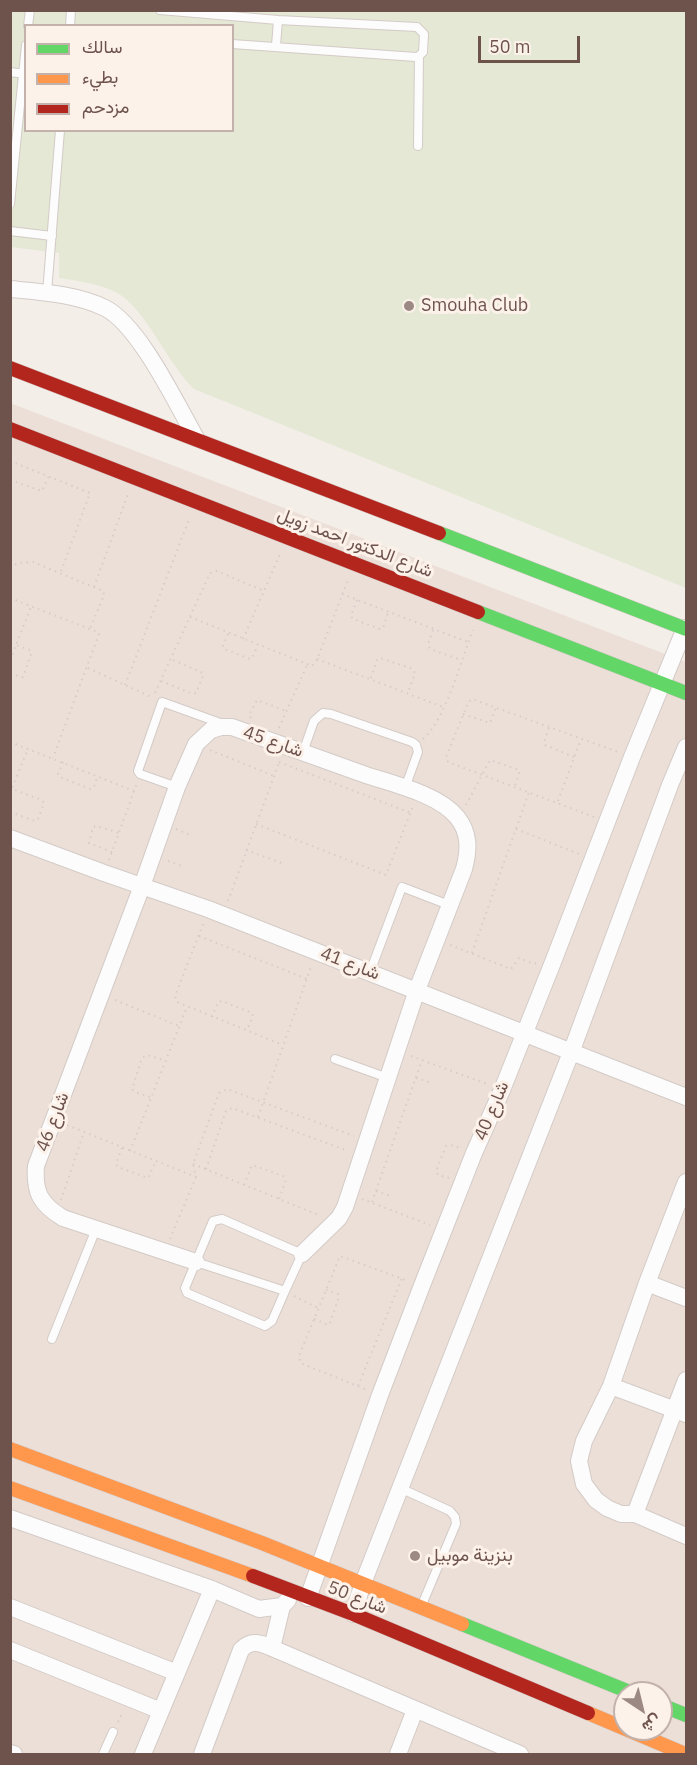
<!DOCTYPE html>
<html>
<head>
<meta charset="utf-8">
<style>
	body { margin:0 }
	#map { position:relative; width:697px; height:1765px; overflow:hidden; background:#f4eee9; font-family:"IBM Plex Sans",Vazirmatn,sans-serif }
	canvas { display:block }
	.frame { position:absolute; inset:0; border:12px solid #6e534d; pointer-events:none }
	.legend { position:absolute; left:24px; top:24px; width:210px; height:108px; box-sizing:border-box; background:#fcf2ea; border:2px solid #c3b2ab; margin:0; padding:8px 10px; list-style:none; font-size:18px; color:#6e534d }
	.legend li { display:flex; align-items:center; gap:12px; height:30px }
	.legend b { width:30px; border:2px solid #c3b2ab }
	.north { position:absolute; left:613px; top:1681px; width:60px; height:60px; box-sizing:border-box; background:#fcf2ea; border:2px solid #c3b2ab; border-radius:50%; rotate:145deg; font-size:16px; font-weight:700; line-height:24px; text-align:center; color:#6e534d }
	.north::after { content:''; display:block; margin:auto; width:21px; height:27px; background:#9d8984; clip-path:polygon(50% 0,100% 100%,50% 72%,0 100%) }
	.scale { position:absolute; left:478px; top:36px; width:102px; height:27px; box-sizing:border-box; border:3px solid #6e534d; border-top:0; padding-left:8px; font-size:18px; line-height:21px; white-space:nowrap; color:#6e534d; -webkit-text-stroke:4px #fcf2ea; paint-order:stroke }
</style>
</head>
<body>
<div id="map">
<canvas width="697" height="1765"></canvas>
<div class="frame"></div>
<ul class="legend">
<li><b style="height:8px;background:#63d668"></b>سالك</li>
<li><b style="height:8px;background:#ff974d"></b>بطيء</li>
<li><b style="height:8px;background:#b3261e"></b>مزدحم</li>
</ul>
<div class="north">ش</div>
<div class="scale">50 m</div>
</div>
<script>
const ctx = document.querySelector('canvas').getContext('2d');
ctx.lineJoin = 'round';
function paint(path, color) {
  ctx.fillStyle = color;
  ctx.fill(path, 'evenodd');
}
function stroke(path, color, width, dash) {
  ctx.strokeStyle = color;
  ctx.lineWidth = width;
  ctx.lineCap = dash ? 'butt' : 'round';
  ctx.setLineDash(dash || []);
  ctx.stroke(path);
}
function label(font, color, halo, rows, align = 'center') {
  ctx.font = font + ' "IBM Plex Sans",Vazirmatn,sans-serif';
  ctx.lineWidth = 6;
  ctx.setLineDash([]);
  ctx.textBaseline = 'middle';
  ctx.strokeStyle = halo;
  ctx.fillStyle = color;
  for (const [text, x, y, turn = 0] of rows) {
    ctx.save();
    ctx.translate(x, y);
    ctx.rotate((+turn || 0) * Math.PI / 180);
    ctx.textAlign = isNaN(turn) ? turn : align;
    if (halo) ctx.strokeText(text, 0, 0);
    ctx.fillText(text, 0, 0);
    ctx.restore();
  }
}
paint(new Path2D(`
	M10 403 686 662V1754H11ZM625 1693H661V1729H625Z`), '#ecdfd7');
paint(new Path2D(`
	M11 11H686V588L194 389C168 364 149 316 122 296 107 285 78 281 59 278V253L11 247ZM26 26H232V130H26Z`), '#e4e8d5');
const lane = new Path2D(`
	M160 10 278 20 417 27 424 34 423 52 419 56 416 57 232 44
	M28 26 30 10
	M70 26 71 10
	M276 46 278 20
	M10 72 25 74
	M418 146 419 56
	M10 204 26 45
	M10 231 52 236
	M47 293 60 130
	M303 752 314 721 323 713 331 714 412 742 416 745 418 752 405 788
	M177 787 140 774 138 771 162 702 223 724
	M370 972 402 887 449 905
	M335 1059 388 1078
	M196 1262 285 1291 302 1254 222 1219 213 1221 185 1288 187 1293 265 1326 272 1321 285 1291
	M52 1339 96 1229
	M400 1488 450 1511 455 1517 456 1524 421 1607
	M103 1754 113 1732`);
const street = new Path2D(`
	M10 289C41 292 76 294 105 308 139 325 176 403 196 438
	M10 838 104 873 208 909 686 1097
	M686 1182 647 1283 611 1386 584 1441 579 1461 584 1484 596 1500 607 1508 621 1514H635L686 1536
	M196 1262 63 1218C40 1204 34 1192 36 1166L142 886 177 787 196 744 211 730 221 727H232C276 743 321 759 366 775 393 784 438 794 457 817 470 833 469 850 464 869L417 990 345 1207 339 1218 302 1254
	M647 1283 686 1298
	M611 1386 686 1414
	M635 1514 686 1380
	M10 1518 212 1589 259 1609 282 1606 288 1600
	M308 1598 380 1395 421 1288 474 1153 502 1090 553 962 632 757 685 628
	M282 1606 272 1648 520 1754
	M10 1607 177 1673
	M353 1614 363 1583 572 1050 670 785 686 747
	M10 1650 161 1711
	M10 1753 14 1754
	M143 1754 212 1589
	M202 1754 241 1650C251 1639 261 1643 272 1648
	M398 1754 415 1710`);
const fast = new Path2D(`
	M439 533 686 629
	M478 612 686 693
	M462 1624 632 1693
	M661 1705 686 1715`);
const slow = new Path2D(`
	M10 1449 262 1543 462 1624
	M10 1488 253 1576
	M588 1713 685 1754`);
const jam = new Path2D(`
	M10 368 439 533
	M10 429 478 612
	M253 1576 353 1614 588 1713`);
stroke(lane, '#d3cbc7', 10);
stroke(street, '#d3cbc7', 18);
stroke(fast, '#d3c9c6', 15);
stroke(slow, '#d3c9c6', 15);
stroke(jam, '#d3c9c6', 15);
stroke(new Path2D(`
	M10 461 90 493 60 574
	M10 480 42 491 49 476
	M10 568 18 563 33 562 103 591 104 595 90 629
	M94 587 128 494
	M342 594 468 642
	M10 598 95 631 99 634 53 758
	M357 600 351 616 353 619 380 629 383 628 388 613
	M190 617 312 666 316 662 348 580
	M433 630 428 645 430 649 461 660
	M228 634 223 646 224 649 250 659 252 658 258 645
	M243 639 280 554
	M317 659 443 707
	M10 660 31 607
	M88 668 151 697
	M10 674 23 677 31 654 30 650 16 645
	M371 678 377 660 380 658 413 669 415 673 408 693
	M161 681 193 694 196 693 203 676V673L171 659
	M125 685 190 517
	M155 693 210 573 217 571 264 591
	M463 714 490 723 496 708
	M251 718 249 715 257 700 286 711
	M279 728 307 665
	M549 728 544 742 545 745 574 757
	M423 739C446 719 461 660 473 630
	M10 742 134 791
	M210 750 274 776
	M63 762 58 774 60 777 90 789 94 787 98 775
	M279 762 411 813
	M10 793 28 749
	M558 801 581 739
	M466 805 490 760 519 770V773L515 786
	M10 812 35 821 38 819 44 803 42 800 12 789
	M594 817 448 762 446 757 468 703 472 699 618 752
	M256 824 386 875 413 806
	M176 829 190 835
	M516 829 579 854
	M246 850 282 863
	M112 852 89 843 93 827 97 826 119 833
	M109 860 137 783
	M168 861 182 866
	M228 901 280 760
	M203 924 175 996 177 1002 283 1045
	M199 936 307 979
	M450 945 511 969 519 958 534 964 537 963
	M472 953 529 792
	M115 1000 179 1026
	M212 1017 218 1002 222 1001 252 1013 253 1016 247 1030
	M411 1056 487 1084
	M416 1078 432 1083
	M150 1097 135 1092 132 1089 142 1058 147 1055 166 1061
	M258 1117 312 964
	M67 1125 196 1177
	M122 1148 116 1164 118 1167 148 1178 156 1161
	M130 1151 187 1007
	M193 1164 321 1216
	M206 1169 226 1111 232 1108 348 1151
	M449 1178 438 1175 436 1171 446 1146 450 1145 460 1148
	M244 1185 252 1165 283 1176 286 1180 279 1199
	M376 1191 391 1196
	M362 1199 430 1225
	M61 1200 84 1132
	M372 1202 422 1060
	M170 1239 196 1177 193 1164 219 1093 227 1089 354 1136
	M294 1296 318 1308
	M314 1319 328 1325 330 1323 339 1297 338 1294 326 1290
	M358 1386 402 1278
	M365 1389 303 1364 300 1362 299 1356 340 1256 408 1281
	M118 1722 123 1711`), '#d6ccca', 2, [1.5, 4.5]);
stroke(lane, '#fdfcfc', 8);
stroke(street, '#fdfcfc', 16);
stroke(fast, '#63d668', 14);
stroke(slow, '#ff974d', 14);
stroke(jam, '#b3261e', 14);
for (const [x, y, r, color] of [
	[409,306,6,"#9d8984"],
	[415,1556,6,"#9d8984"]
]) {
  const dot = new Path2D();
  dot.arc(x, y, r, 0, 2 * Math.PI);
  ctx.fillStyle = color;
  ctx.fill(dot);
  stroke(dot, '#fcf2ea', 2);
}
label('18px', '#6e534d', '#fcf2ea', [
	["Smouha Club",421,306],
	["بنزينة موبيل",427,1556]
], 'left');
label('18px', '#6e534d', '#fcf2ea', [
	["شارع الدكتور احمد زويل",355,543,21],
	["شارع 45",273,742,19],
	["شارع 41",350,964,21],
	["شارع 40",492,1111,-67],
	["شارع 46",53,1122,-69],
	["شارع 50",357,1598,21]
]);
</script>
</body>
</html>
